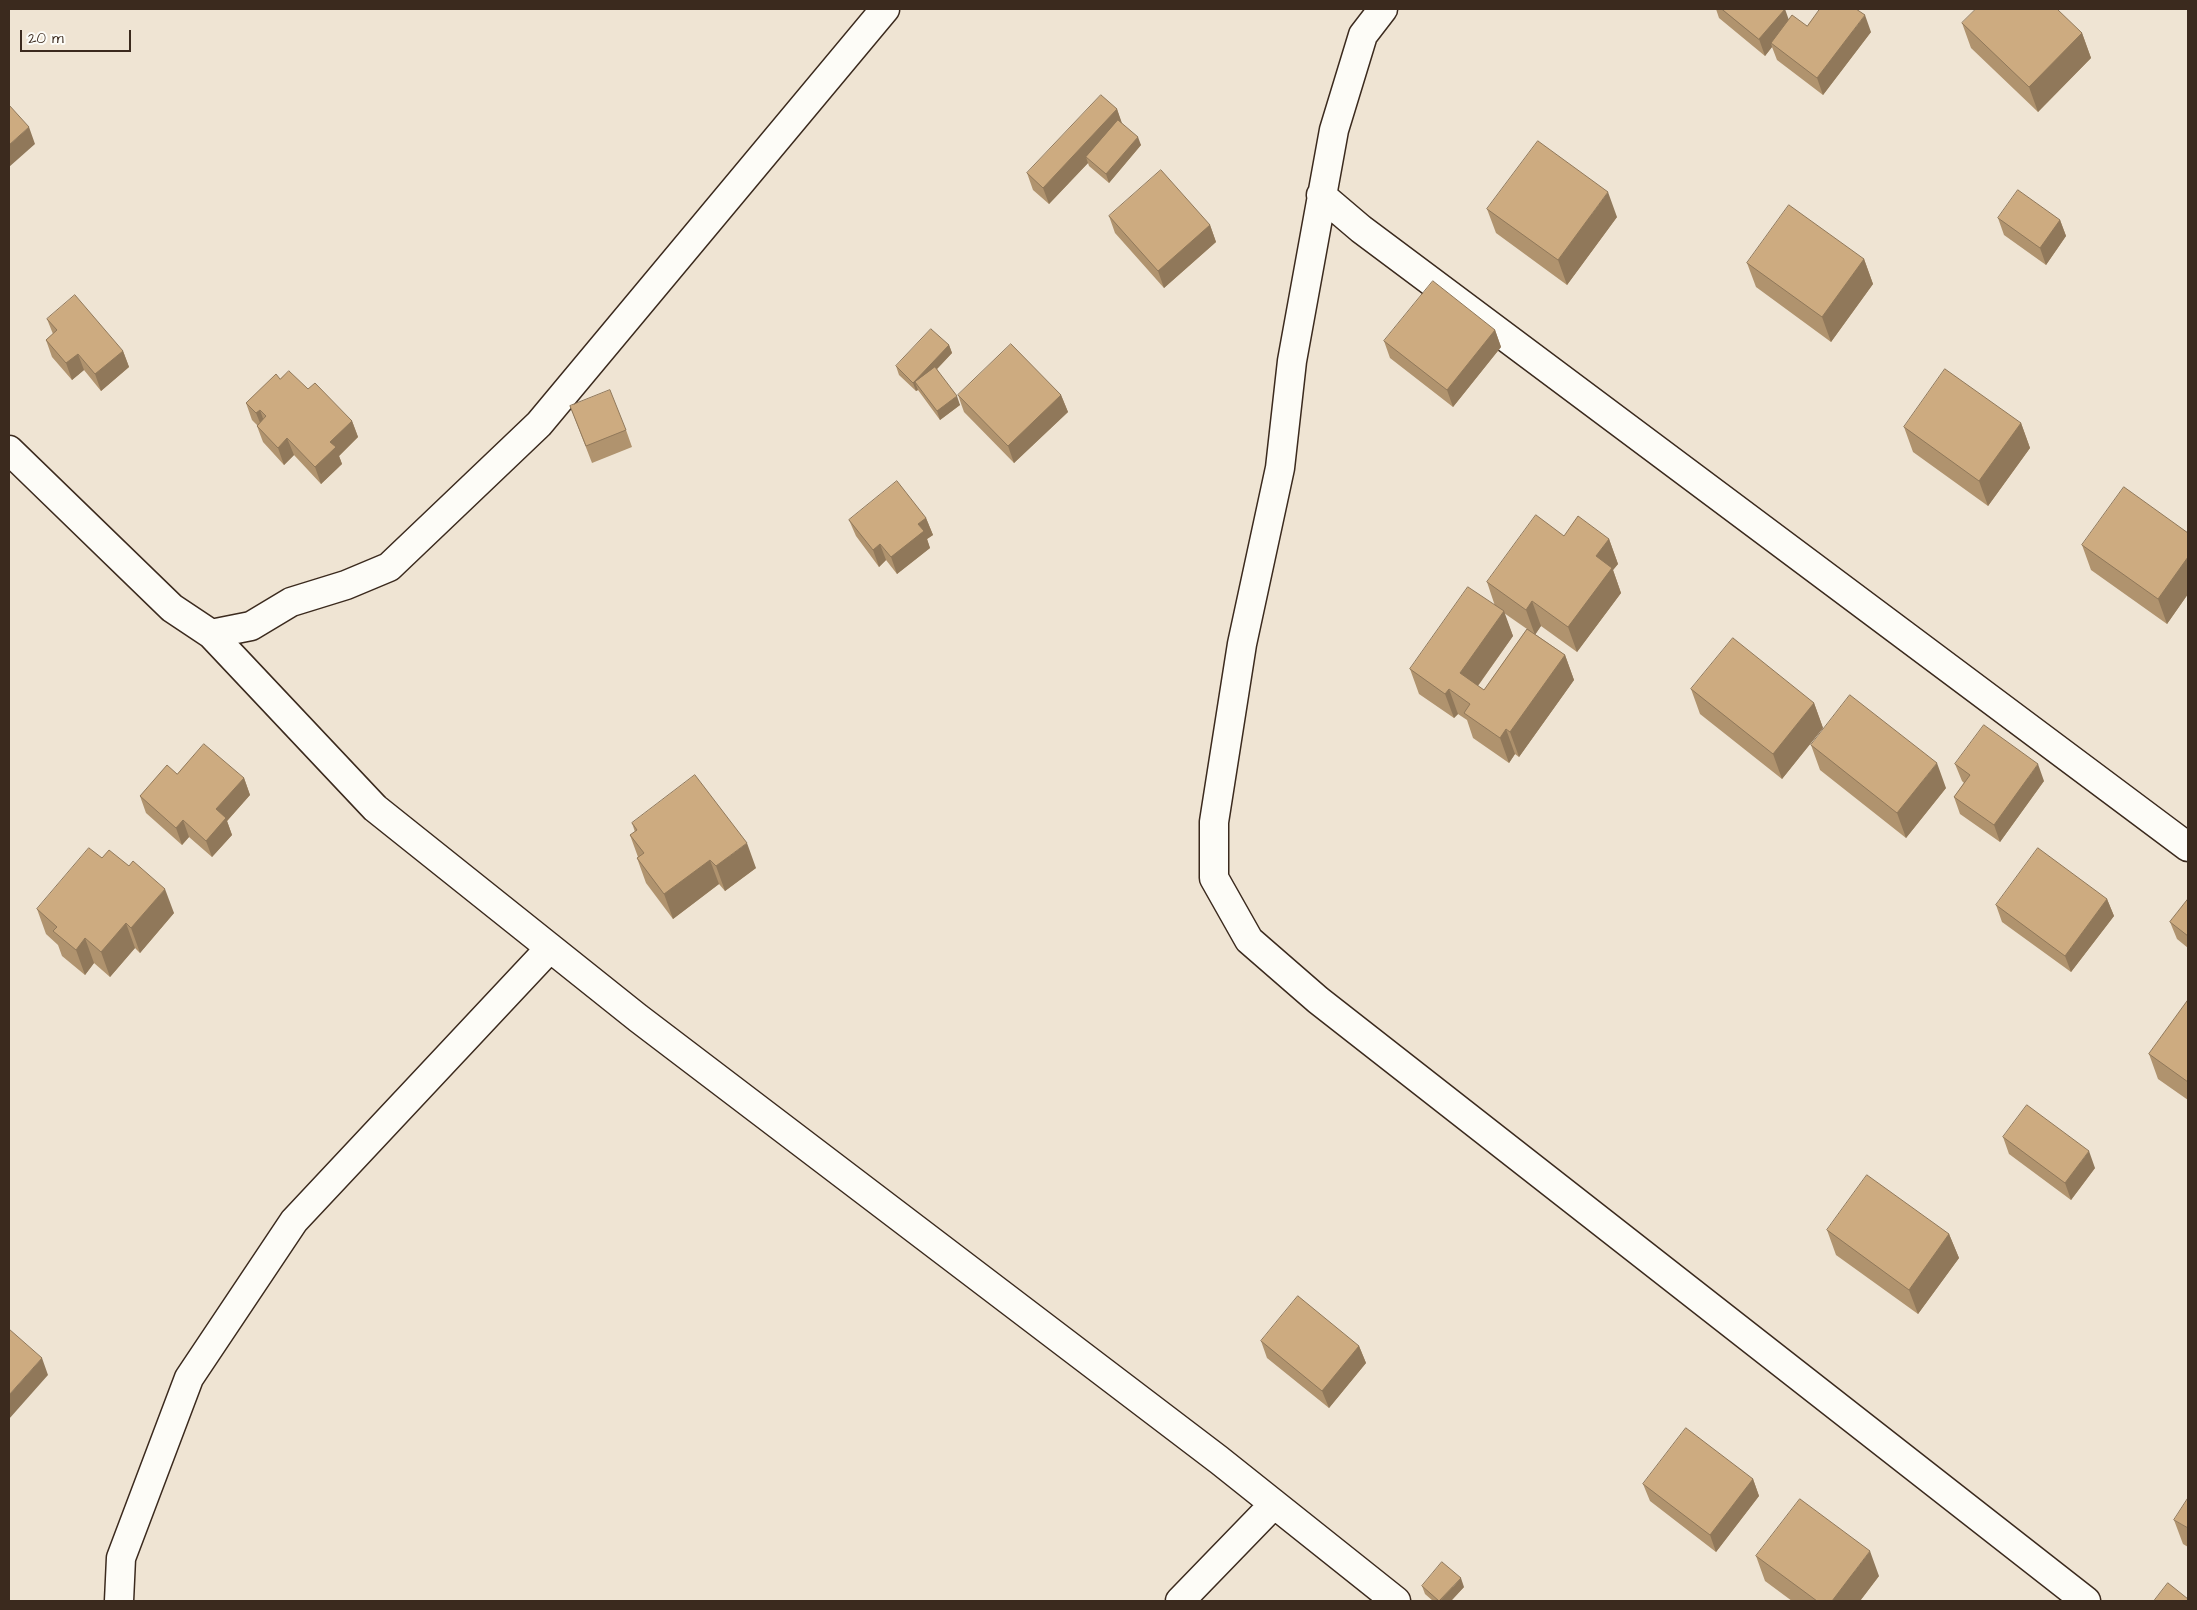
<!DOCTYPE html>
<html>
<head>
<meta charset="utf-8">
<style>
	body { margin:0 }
	#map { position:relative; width:2197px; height:1610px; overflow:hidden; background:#efe4d3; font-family:"Architects Daughter",sans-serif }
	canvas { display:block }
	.frame { position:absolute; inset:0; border:10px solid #3b2a1e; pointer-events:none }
	.scale { position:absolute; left:20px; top:30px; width:111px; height:22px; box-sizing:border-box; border:2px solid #3b2a1e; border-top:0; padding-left:6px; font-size:15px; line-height:18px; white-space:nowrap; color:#3b2a1e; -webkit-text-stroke:4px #fdfcf7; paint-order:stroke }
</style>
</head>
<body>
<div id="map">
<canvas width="2197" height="1610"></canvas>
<div class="frame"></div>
<div class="scale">20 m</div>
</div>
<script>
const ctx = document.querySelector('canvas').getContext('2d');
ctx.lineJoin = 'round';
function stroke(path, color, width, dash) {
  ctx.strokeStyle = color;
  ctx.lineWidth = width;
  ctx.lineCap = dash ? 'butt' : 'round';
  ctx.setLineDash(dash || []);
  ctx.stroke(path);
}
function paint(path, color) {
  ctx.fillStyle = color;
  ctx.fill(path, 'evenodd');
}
const minor = new Path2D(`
	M1383 9 1363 35 1334 130 1292 361 1280 468 1242 644 1214 822V878L1249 940 1318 1000 2086 1601
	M1321 195 1361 229 2188 847
	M9 450 172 608 211 634 375 808 638 1018 1219 1460 1396 1601
	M211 634 251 626 291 602 346 585 389 567 539 424 885 9
	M119 1601 121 1558 189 1378 294 1221 550 948
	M1180 1601 1274 1504`);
stroke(minor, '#3b2a1e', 31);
stroke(minor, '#fdfcf7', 28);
paint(new Path2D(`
	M1716 9H1784L1788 20 1807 26 1871 32 1823 95 1777 60 1772 47 1765 56 1719 18Z
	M1962 23 2082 33 2091 58 2038 112 1971 48Z
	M1117 109 1121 122 1141 145 1109 183 1089 166 1088 163 1049 204 1033 190 1027 173Z
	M1487 209 1617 217 1567 285 1496 233Z
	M1109 216 1210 225 1216 242 1164 288 1115 233Z
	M1998 218 2060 220 2066 236 2046 265 2004 235Z
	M1864 259 1873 284 1831 342 1756 287 1747 263Z
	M47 319 123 351 129 367 101 391 84 370 72 380 52 357 46 340 53 334Z
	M1495 330 1501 347 1453 407 1390 358 1384 341Z
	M949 345 952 353 937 369 960 405 940 420 918 390 916 391 899 375 896 366Z
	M280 379 308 389 352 421 358 437 339 456 342 464 321 484 294 455 284 465 263 442 257 426V425L252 420 246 403Z
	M958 395H1061L1068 412 1014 463 964 412Z
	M570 406 626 430 632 447 592 463Z
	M2021 423 2030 448 1988 506 1913 452 1904 427Z
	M926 518 933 535 927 539 930 548 897 574 886 560 879 567 856 536 849 520Z
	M2188 533V594L2167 624 2091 570 2082 545Z
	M1564 536 1609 539 1618 564 1613 570 1621 593 1577 652 1541 626 1535 634 1565 655 1574 680 1519 757 1515 754 1509 763 1473 738 1467 720 1458 714 1454 718 1419 694 1410 669 1495 606 1487 582ZM1504 613 1527 629 1484 690 1478 686 1513 636Z
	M1691 689 1814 703 1823 728 1782 779 1700 714Z
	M1811 745 1946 788 1906 838 1820 770Z
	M1955 764 2044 781 2000 842 1960 814 1954 797 1964 783 1962 781Z
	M177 774 244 778 250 795 227 821 232 835 212 857 189 837 182 845 146 813 140 796Z
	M632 823 756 868 725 891 719 884 673 919 646 883 637 858 638 857 630 835 635 832Z
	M102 858 174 913 140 953 135 948 110 977 94 963 85 975 62 956 58 945 46 934 37 909Z
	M2107 899 2114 916 2071 972 2002 922 1996 905Z
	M2188 899V948L2177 939 2170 922Z
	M2188 1000V1100L2158 1079 2149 1054Z
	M2003 1137 2095 1168 2071 1200 2009 1154Z
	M1827 1230 1949 1234 1959 1258 1918 1314 1836 1255Z
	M1261 1341 1359 1346 1366 1363 1329 1408 1267 1358Z
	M1753 1479 1759 1496 1716 1552 1650 1501 1643 1484Z
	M2174 1520 2188 1528V1547L2183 1544Z
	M1756 1556 1879 1576 1860 1601H1792L1765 1581Z
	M1422 1586 1464 1587 1451 1601H1433L1425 1594Z`), '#b0936e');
paint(new Path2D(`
	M1785 9 1791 26 1771 43 1772 47 1765 56 1759 39Z
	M1865 15 1871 32 1823 95 1817 78Z
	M2082 33 2091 58 2038 112 2029 87Z
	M1117 109 1123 126 1086 157 1088 163 1049 204 1043 188Z
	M29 127 35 144 9 167V145Z
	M1138 137 1141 145 1109 183 1106 174Z
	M1608 192 1617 217 1567 285 1558 260Z
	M2060 220 2066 236 2046 265 2040 248Z
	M1210 225 1216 242 1164 288 1158 271Z
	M1864 259 1873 284 1831 342 1822 317Z
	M1495 330 1501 347 1453 407 1447 390Z
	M949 345 952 353 919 388 915 382 918 390 916 391 913 383Z
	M123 351 129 367 101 391 95 374Z
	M78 354 84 370 72 380 66 363Z
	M1061 395 1068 412 1014 463 1008 446Z
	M957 396 960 405 940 420 937 411Z
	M260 410 266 427 263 430 256 413Z
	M352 421 358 437 339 456 342 464 321 484 315 467 330 442Z
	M2021 423 2030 448 1988 506 1979 481Z
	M287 438 294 455 284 465 278 448Z
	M926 518 933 535 927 539 930 548 897 574 891 557 918 524Z
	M1609 539 1618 564 1613 570 1621 593 1577 652 1568 627 1596 556Z
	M880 544 886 560 879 567 873 550Z
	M2188 557V594L2167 624 2158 599Z
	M1532 601 1541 626 1535 635 1526 610Z
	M1504 611 1513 636 1469 698 1460 673Z
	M1565 655 1574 680 1519 757 1510 732Z
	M1449 689 1458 714 1454 718 1445 694Z
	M1814 703 1823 728 1782 779 1773 754Z
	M1506 729 1515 754 1509 763 1500 738Z
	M1937 763 1946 788 1906 838 1897 813Z
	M2038 764 2044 781 2000 842 1994 825Z
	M244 778 250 795 227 821 232 835 212 857 206 841 216 809Z
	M183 820 189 837 182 845 176 828Z
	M747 843 756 868 725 891 716 866Z
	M710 860 719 884 673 919 664 894Z
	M165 889 174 913 140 953 131 928Z
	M2107 899 2114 916 2071 972 2065 956Z
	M126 923 135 948 110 977 101 952Z
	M85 938 94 963 85 975 76 950Z
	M2089 1151 2095 1168 2071 1200 2065 1183Z
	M1949 1234 1959 1258 1918 1314 1909 1290Z
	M1359 1346 1366 1363 1329 1408 1322 1391Z
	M42 1358 48 1375 9 1419V1395Z
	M1753 1479 1759 1496 1716 1552 1710 1535Z
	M1870 1551 1879 1576 1860 1601H1832Z
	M1461 1578 1464 1587 1451 1601H1440Z`), '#90785a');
const building = new Path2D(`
	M1722 9H1785L1759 39Z
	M1820 9H1856L1865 15 1817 78 1771 43 1792 15 1807 26Z
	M1976 9H2057L2082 33 2029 87 1962 23Z
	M1101 95 1117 109 1043 188 1027 173Z
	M9 105 29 127 9 145Z
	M1118 120 1138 137 1106 174 1086 157Z
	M1538 141 1608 192 1558 260 1487 209Z
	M1161 170 1210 225 1158 271 1109 216Z
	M2018 190 2060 220 2040 248 1998 218Z
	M1789 205 1864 259 1822 317 1747 263Z
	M1433 281 1495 330 1447 390 1384 341Z
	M75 295 123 351 95 374 78 354 66 363 46 340 57 330 47 319Z
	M931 329 949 345 913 383 896 366Z
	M1011 344 1061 395 1008 446 958 395Z
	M935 367 957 396 937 411 915 382Z
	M1945 369 2021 423 1979 481 1904 427Z
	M289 371 308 389 315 383 352 421 330 442 336 447 315 467 287 438 278 448 257 426 266 416 260 410 256 413 246 403 276 374 280 379Z
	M610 390 626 430 586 446 570 406Z
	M897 481 926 518 918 524 924 531 891 557 880 544 873 550 849 520Z
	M2124 487 2188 533V557L2158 599 2082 545Z
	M1536 515 1564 536 1578 516 1609 539 1596 556 1612 568 1568 627 1532 601 1526 610 1487 582Z
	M1468 587 1504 611 1460 673 1484 690 1527 629 1565 655 1510 732 1506 729 1500 738 1464 713 1470 704 1449 689 1445 694 1410 669Z
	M1733 638 1814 703 1773 754 1691 689Z
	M1850 695 1937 763 1897 813 1811 745Z
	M1984 725 2038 764 1994 825 1954 797 1970 775 1955 764Z
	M204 744 244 778 216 809 226 818 206 841 183 820 176 828 140 796 167 765 177 774Z
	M695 775 747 843 716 866 710 860 664 894 637 858 644 853 630 835 637 830 632 823Z
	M89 848 102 858 109 850 129 866 133 861 165 889 131 928 126 923 101 952 85 938 76 950 53 931 57 927 37 909Z
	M2038 848 2107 899 2065 956 1996 905Z
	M2188 899V936L2170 922Z
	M2188 1000V1082L2149 1054Z
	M2027 1105 2089 1151 2065 1183 2003 1137Z
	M1867 1175 1949 1234 1909 1290 1827 1230Z
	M1298 1296 1359 1346 1322 1391 1261 1341Z
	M9 1329 42 1358 9 1395Z
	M1686 1428 1753 1479 1710 1535 1643 1484Z
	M2188 1498V1528L2174 1520Z
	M1800 1499 1870 1551 1832 1601H1817L1756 1556Z
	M1442 1562 1461 1578 1439 1601 1422 1586Z
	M2168 1583 2188 1599V1601H2154Z`);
paint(building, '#cdab80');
stroke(building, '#90785a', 1);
</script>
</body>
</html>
